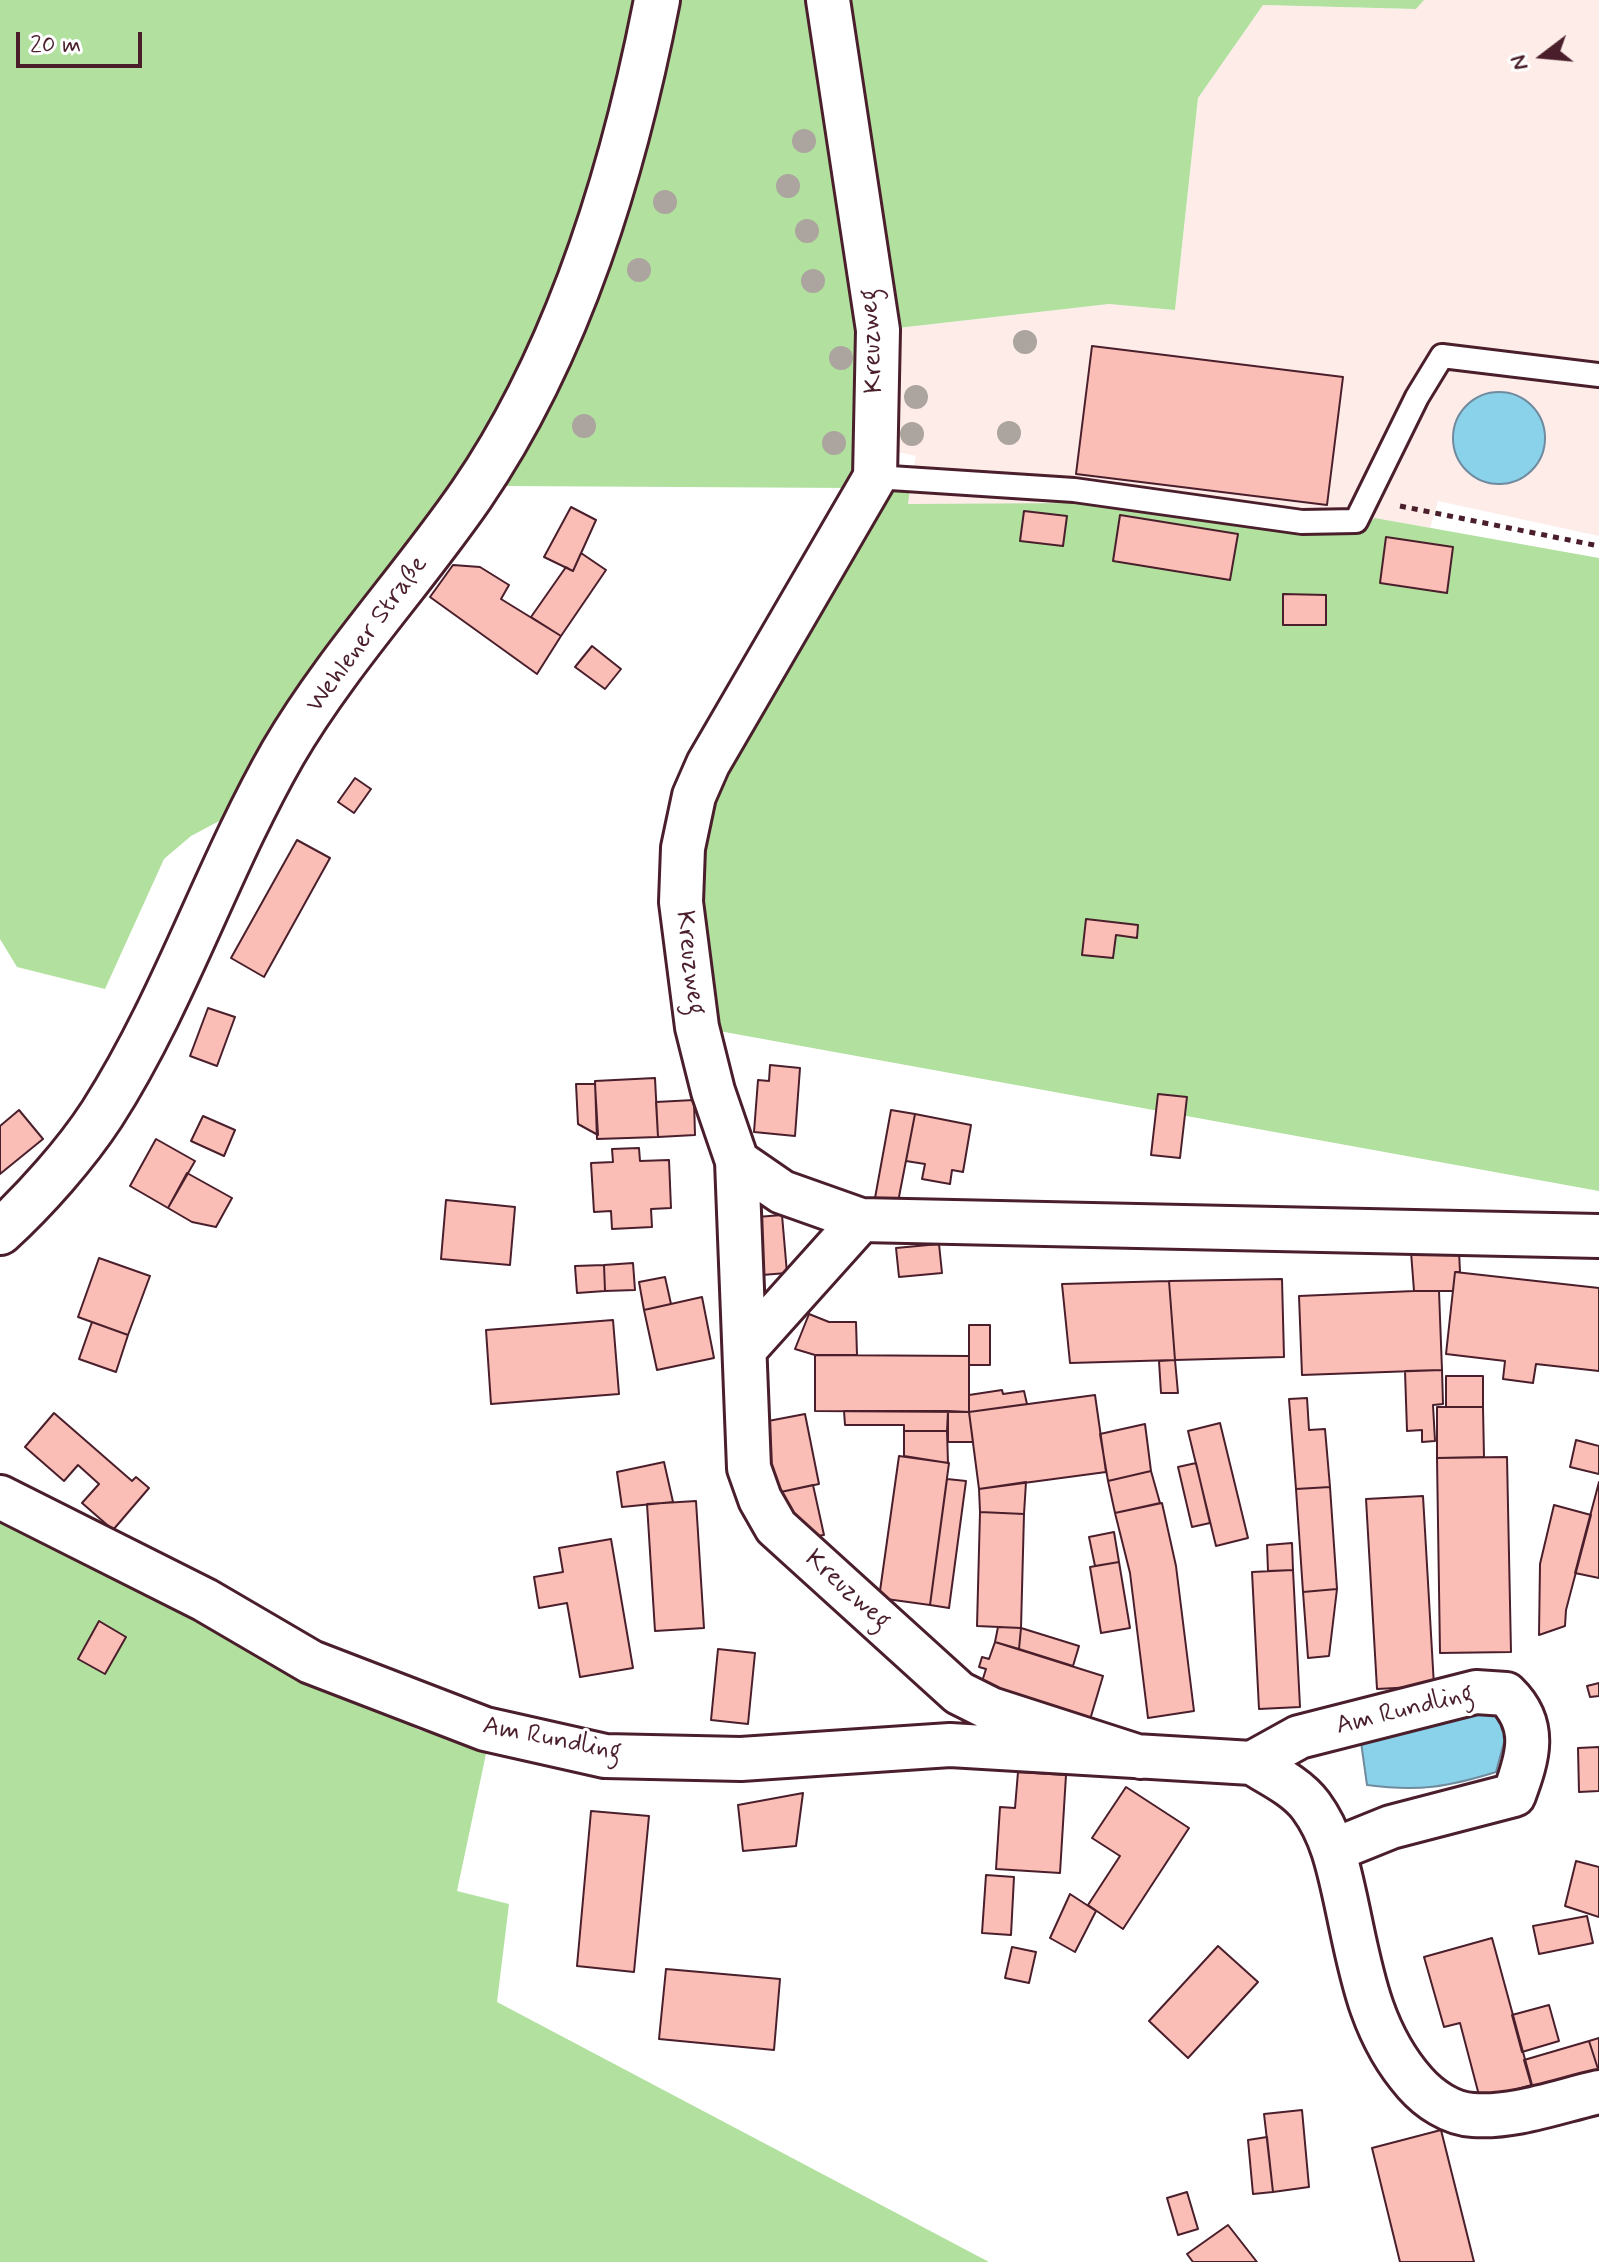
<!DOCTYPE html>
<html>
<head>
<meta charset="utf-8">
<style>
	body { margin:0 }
	#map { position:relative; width:1599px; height:2262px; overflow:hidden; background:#fff; font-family:Mynerve,sans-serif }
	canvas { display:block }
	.north { position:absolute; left:1503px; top:16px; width:80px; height:80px; -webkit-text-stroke:6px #fff; paint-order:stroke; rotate:254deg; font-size:22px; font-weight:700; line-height:32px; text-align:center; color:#4a1f2b }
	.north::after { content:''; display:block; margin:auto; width:28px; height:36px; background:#4a1f2b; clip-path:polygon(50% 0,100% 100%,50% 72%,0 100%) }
	.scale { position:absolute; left:16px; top:32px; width:126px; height:36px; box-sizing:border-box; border:4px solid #4a1f2b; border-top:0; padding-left:10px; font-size:24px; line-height:28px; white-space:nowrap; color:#4a1f2b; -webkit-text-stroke:6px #fff; paint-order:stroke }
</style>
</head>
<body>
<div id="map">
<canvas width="1599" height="2262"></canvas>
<div class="north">N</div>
<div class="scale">20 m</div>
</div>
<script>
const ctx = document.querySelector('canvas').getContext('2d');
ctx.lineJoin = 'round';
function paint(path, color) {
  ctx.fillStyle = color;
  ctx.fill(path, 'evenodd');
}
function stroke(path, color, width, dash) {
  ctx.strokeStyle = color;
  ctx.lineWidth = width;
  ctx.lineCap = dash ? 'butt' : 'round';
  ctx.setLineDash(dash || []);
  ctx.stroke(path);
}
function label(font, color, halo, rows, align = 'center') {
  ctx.font = font + ' Mynerve,sans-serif';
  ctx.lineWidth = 6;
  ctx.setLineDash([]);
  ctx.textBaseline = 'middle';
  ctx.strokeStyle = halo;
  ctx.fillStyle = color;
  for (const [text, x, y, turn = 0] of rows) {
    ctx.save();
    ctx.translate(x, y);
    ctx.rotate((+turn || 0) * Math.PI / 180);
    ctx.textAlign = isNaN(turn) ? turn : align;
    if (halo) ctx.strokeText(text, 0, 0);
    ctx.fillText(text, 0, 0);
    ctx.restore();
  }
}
paint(new Path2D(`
	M1424 0H1599V536L1438 501 1430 528 1376 518 1360 530 1288 532 989 505 907 504 916 456 893 451 889 329 1109 304 1175 310 1198 98 1263 5 1416 9Z`), '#feece9');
paint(new Path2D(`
	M0 0H641L575 238 512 388 456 493 274 734 223 819 191 836 164 859 105 989 17 967 0 939Z
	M676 0H811L863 333 855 488 504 486 551 397Z
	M840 0H1424L1416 9 1263 5 1198 98 1175 310 1109 304 889 329Z
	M875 477 911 480 908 504 1081 503 1288 532 1360 530 1375 518 1599 558V1191L697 1027 683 848Z
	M0 1516 203 1625 419 1730 487 1749 457 1891 509 1904 497 2002 989 2262H0Z`), '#b1e09f');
const water = new Path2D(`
	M1453 438a46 46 0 1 1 92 0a46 46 0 1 1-92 0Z
	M1480 1709 1494 1715 1507 1731 1496 1772C1448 1787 1418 1792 1367 1785L1361 1742Z`);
paint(water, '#89d2ea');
stroke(water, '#708a9e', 2);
const building = new Path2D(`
	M1092 346 1343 377 1327 505 1076 474Z
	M571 507 596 520 573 571 544 557Z
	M1024 511 1067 516 1063 546 1020 541Z
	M1120 515 1238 534 1230 580 1113 561Z
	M1386 537 1453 547 1447 593 1380 583Z
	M581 553 606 570 561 636 531 617 566 567 573 571Z
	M453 565 480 567 509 585 501 599 561 636 537 674 430 597Z
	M1283 594 1326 595V625H1283Z
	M592 646 621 669 605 689 575 667Z
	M355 778 371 789 354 813 338 802Z
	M297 840 330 858 264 977 231 958Z
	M1086 919 1138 925 1137 938 1116 935 1113 958 1082 955Z
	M208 1008 235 1017 217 1066 190 1056Z
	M770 1065 800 1068 795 1136 754 1132 758 1080 769 1081Z
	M655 1078 658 1137 597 1139 595 1081Z
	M576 1084H595L598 1135 578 1124Z
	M1158 1094 1187 1097 1180 1158 1151 1155Z
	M694 1100 695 1135 658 1137 656 1102Z
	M19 1110 43 1139 0 1174V1126Z
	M891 1110 915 1114 898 1202 875 1198Z
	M915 1114 971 1125 963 1172 952 1170 950 1184 922 1179 925 1164 906 1161Z
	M203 1116 235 1130 224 1156 191 1141Z
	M156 1139 195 1161 168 1208 130 1186Z
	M639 1148 640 1161 669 1160 671 1208 651 1209 652 1227 612 1229 611 1211 594 1212 591 1163 613 1162 612 1149Z
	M187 1173 232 1198 216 1227 192 1222 168 1208Z
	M446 1200 515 1207 510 1265 441 1259Z
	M782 1215 787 1273 762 1275 757 1217Z
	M939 1244 942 1273 899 1277 896 1248Z
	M1459 1251 1460 1272H1455L1453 1291H1414L1411 1252Z
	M99 1258 150 1276 128 1335 78 1317Z
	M633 1263 635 1290 605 1291 604 1265Z
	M604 1265 605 1291 577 1293 575 1266Z
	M1455 1272 1599 1288V1371L1536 1364 1533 1383 1503 1379 1505 1361 1446 1354Z
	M665 1277 671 1304 644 1310 639 1282Z
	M1282 1279 1284 1357 1175 1360 1169 1281Z
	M1169 1281 1175 1360 1070 1363 1062 1284Z
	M1414 1291H1439L1442 1370 1302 1375 1299 1296Z
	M702 1297 714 1358 657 1370 644 1310Z
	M809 1314 829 1322H856L857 1355H815L795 1349Z
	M613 1320 619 1394 491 1404 486 1330Z
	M92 1322 128 1335 116 1372 79 1359Z
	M969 1325H990V1365H969Z
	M815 1355 969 1356V1412L815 1411Z
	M1175 1360 1178 1393H1161L1159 1361Z
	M1442 1370 1443 1404 1433 1405 1435 1441 1422 1442V1430L1407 1431 1405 1371Z
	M1446 1376H1483V1407H1446Z
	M1002 1390 1003 1394 1024 1391 1027 1404 969 1412V1395Z
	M1095 1395 1106 1472 979 1489 969 1412Z
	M1307 1398 1309 1430 1325 1429 1330 1487 1296 1489 1289 1399Z
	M1437 1407H1483L1484 1457 1437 1458Z
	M844 1411H948L947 1431H904V1425H845Z
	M948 1411 969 1412 973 1442H948Z
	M54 1413 132 1481 136 1477 149 1488 113 1530 82 1503 99 1484 78 1465 64 1481 25 1447Z
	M805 1414 819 1484 776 1493 763 1422Z
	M1220 1423 1248 1538 1216 1546 1188 1431Z
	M1145 1424 1151 1471 1108 1481 1100 1434Z
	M904 1431H947L948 1463 904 1456Z
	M1576 1440 1599 1446V1474L1570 1467Z
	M899 1456 949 1463 930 1605 879 1598Z
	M1507 1457 1511 1652 1440 1653 1437 1458Z
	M664 1462 673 1502 622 1507 617 1472Z
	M1196 1463 1210 1523 1192 1527 1178 1467Z
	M1151 1471 1160 1503 1115 1513 1108 1481Z
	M947 1479 966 1481 949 1608 930 1605Z
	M1026 1482 1024 1514 980 1512 979 1489Z
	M1599 1482V1578L1575 1573Z
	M813 1485 824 1535 809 1537 776 1493Z
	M1330 1487 1337 1589 1303 1592 1296 1489Z
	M1423 1496 1434 1686 1377 1689 1366 1499Z
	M696 1501 704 1628 655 1631 647 1504Z
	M1162 1503 1176 1566 1194 1711 1148 1718 1130 1573 1115 1513Z
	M1554 1505 1591 1515 1566 1610 1565 1626 1539 1635 1540 1564Z
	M980 1512 1024 1514 1021 1628 977 1626Z
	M1114 1532 1119 1562 1095 1566 1089 1537Z
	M611 1539 633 1668 580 1677 567 1603 539 1608 534 1577 563 1572 559 1548Z
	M1292 1543 1293 1570 1268 1571 1267 1545Z
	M1119 1562 1130 1628 1101 1633 1090 1567Z
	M1293 1570 1300 1707 1259 1709 1252 1572Z
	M1337 1589 1329 1656 1308 1658 1303 1592Z
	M99 1621 126 1637 105 1674 78 1659Z
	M998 1627 1021 1628 1019 1649 995 1642Z
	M1021 1628 1079 1646 1073 1666 1019 1649Z
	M995 1642 1103 1676 1089 1723 980 1688 986 1669 979 1667 982 1657 989 1659Z
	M718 1649 755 1653 748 1724 711 1720Z
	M1599 1683V1696L1590 1697 1587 1686Z
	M1599 1747V1791L1579 1792 1578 1748Z
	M1018 1772 1066 1775 1060 1873 996 1869 1000 1807 1015 1808Z
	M1126 1787 1189 1828 1123 1929 1088 1905 1120 1856 1092 1838Z
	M803 1793 796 1846 743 1851 738 1805Z
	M591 1811 649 1816 634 1972 577 1966Z
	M1576 1861 1599 1867V1917L1565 1906Z
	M986 1875 1014 1877 1011 1935 982 1933Z
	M1070 1894 1096 1911 1075 1952 1050 1938Z
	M1587 1916 1593 1943 1539 1954 1533 1926Z
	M1492 1938 1532 2085 1480 2099 1460 2023 1444 2027 1424 1957Z
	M1218 1946 1258 1982 1188 2058 1149 2021Z
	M1012 1947 1036 1952 1029 1983 1005 1978Z
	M666 1969 780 1979 774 2050 659 2039Z
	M1549 2005 1559 2041 1522 2052 1512 2015Z
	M1599 2038V2072L1589 2041Z
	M1589 2041 1599 2072 1533 2091 1524 2060Z
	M1302 2110 1309 2187 1273 2192 1264 2114Z
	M1441 2130 1474 2262H1400L1372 2148Z
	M1267 2137 1273 2192 1253 2194 1248 2140Z
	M1187 2192 1198 2229 1178 2235 1167 2198Z
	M1228 2225 1257 2262H1193L1187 2254Z`);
paint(building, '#fabeb7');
stroke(building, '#4a1f2b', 2);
const lane = new Path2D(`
	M875 477 1074 490 1302 522 1356 521 1417 397 1442 356 1599 375`);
const street = new Path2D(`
	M828 0 878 330 875 477 708 764 694 796 683 848 681 902 697 1027 713 1091 737 1161 749 1468 760 1499 776 1527 959 1693 991 1709 1140 1757
	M737 1161 782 1192 861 1220 1599 1236
	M747 1347 861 1220
	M0 1497 205 1600 311 1662 485 1729 605 1756 741 1759 950 1745 1252 1763C1272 1775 1297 1787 1311 1806 1331 1833 1338 1865 1345 1897 1360 1965 1368 2030 1415 2083 1429 2099 1451 2114 1473 2115 1514 2118 1559 2101 1599 2092
	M1252 1763 1299 1737 1476 1692 1506 1694C1538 1725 1528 1757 1514 1795L1391 1827 1334 1850`);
const secondary = new Path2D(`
	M0 1232C35 1200 76 1154 102 1114 175 1000 216 870 283 753 336 662 411 582 471 495 570 351 624 170 657 0`);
stroke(lane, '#4a1f2b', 28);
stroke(street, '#4a1f2b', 48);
stroke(secondary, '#4a1f2b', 50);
stroke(new Path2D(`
	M1400 506 1599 546`), '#4a1f2b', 5, [6, 6]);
stroke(lane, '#fff', 22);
stroke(street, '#fff', 42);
stroke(secondary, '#fff', 44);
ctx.fillStyle = '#aca49e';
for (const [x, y] of [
	[804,141],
	[788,186],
	[665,202],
	[807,231],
	[639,270],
	[813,281],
	[1025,342],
	[841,358],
	[916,397],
	[584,426],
	[1009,433],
	[912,434],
	[834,443]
]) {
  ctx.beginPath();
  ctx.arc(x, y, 12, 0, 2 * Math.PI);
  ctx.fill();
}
label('26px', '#4a1f2b', '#fff', [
	["Kreuzweg",873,341,-93],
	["Wehlener Straße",368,635,-54],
	["Kreuzweg",689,963,83],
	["Kreuzweg",847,1591,42],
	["Am Rundling",1405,1711,-14],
	["Am Rundling",552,1740,11]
]);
</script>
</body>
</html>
